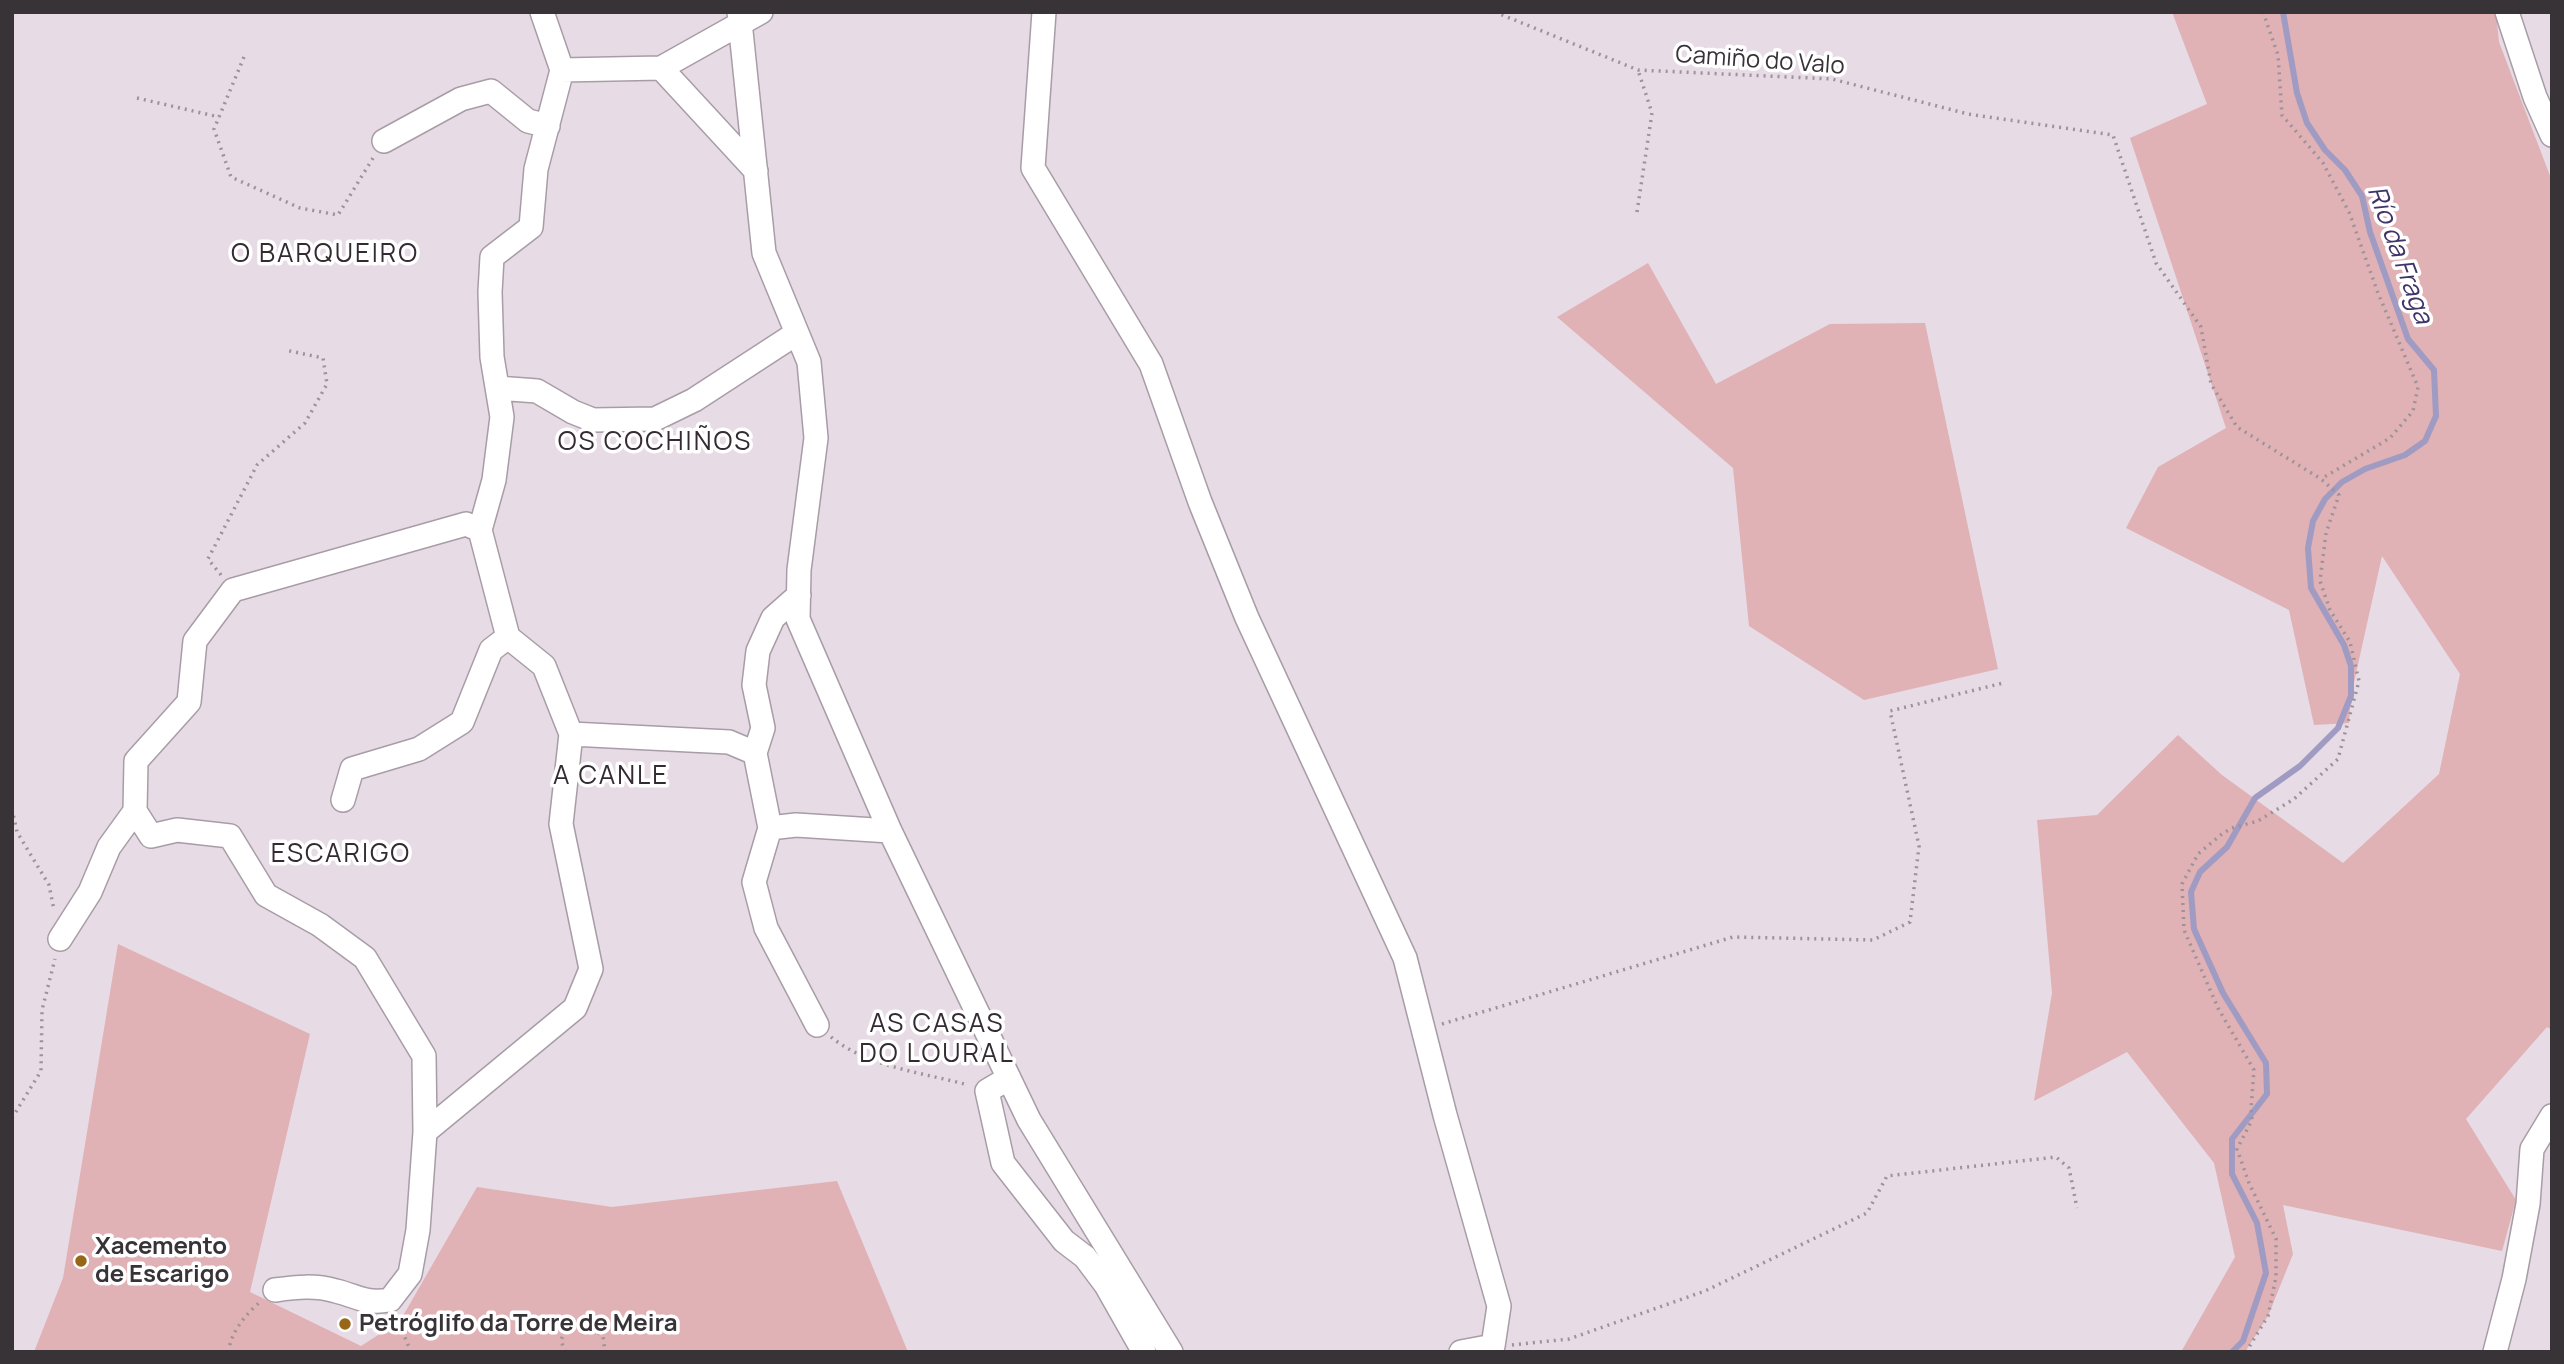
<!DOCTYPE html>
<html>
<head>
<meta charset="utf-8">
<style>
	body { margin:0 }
	#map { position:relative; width:2564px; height:1364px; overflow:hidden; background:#e7dbe5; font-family:Manrope,sans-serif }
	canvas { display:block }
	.frame { position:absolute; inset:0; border:14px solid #383337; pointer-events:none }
</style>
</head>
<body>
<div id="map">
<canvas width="2564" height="1364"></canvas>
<div class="frame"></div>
</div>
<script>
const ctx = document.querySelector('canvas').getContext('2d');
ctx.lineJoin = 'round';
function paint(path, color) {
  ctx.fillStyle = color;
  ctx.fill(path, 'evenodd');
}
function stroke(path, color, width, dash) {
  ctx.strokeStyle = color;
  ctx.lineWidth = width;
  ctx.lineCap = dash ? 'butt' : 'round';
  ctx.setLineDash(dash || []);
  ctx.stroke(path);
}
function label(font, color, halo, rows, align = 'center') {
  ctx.font = font + ' Manrope,sans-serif';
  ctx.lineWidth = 7;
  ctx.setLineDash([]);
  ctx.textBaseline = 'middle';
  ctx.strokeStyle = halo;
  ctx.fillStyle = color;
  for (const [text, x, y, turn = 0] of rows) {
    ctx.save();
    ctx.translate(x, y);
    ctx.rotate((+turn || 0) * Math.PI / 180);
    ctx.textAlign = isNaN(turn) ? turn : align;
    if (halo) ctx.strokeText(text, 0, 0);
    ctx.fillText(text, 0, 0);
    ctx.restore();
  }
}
paint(new Path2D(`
	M2172 12H2496L2499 42 2552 181V1030L2547 1027 2466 1119 2516 1200 2502 1251 2283 1205 2293 1254 2268 1316 2245 1352H2181L2235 1257 2214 1163 2127 1052 2034 1101 2052 993 2037 820 2097 815 2178 735 2222 775 2343 863 2439 774 2460 674 2382 556 2351 696 2349 723 2314 725 2289 610 2126 528 2158 467 2226 428 2130 138 2207 104Z
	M1648 263 1716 384 1830 324 1925 323 1998 669 1864 700 1749 626 1733 468 1557 317Z
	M118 944 310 1034 250 1292 361 1346 400 1321 477 1187 612 1207 837 1181 908 1352H34L63 1278Z`), '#e0b1b5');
stroke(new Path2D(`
	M2232 1352 2243 1341 2266 1273 2257 1223 2232 1174V1139L2267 1094 2266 1063 2223 993 2194 929 2191 892 2200 872 2227 847 2255 798 2300 766 2338 728 2351 696V666L2344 645 2311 588 2308 548 2313 521 2325 499 2342 482 2365 469 2405 455 2425 441 2436 416 2434 370 2408 339 2370 232 2362 196 2345 170 2325 150 2307 123 2297 93 2283 12`), '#9f9bc3', 6);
const minor = new Path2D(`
	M739 12 764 253 809 362 816 438 799 570 798 619 890 831 1029 1120 1171 1352
	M1044 12 1033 168 1151 364 1200 502 1247 618 1405 958 1445 1115 1499 1306 1493 1346 1461 1352
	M2507 12 2535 97 2552 135
	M661 68 756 171
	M562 70 661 68 761 12
	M384 141 461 99 491 91 528 121 548 126
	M497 388 537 391 573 412 593 420 655 419 694 400 797 333
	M480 530 494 480 502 417 492 357 490 292 492 257 531 227 536 169 562 70 542 12
	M755 753 763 728 754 685 758 651 773 618 799 595
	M343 800 352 769 419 749 462 722 491 650 508 637
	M770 828 754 882 766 928 817 1025
	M60 939 90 892 109 847 135 811
	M1009 1078 987 1091 1003 1163 1064 1241 1085 1257 1106 1285 1144 1352
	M425 1132 424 1056 365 958 320 925 266 895 230 836 177 830 151 836 135 811 136 761 189 702 195 641 233 590 466 524 480 530 508 637 544 666 571 734 729 742 755 753 770 828 796 825 890 831
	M275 1290C297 1287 315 1285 336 1291 360 1297 364 1304 390 1300L410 1274 418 1230 425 1132 575 1008 591 969 561 824 571 734
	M2495 1352 2514 1279 2528 1204 2532 1149 2552 1116`);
stroke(minor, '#a89da6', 26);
stroke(new Path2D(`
	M1495 12 1638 70 1832 79 1968 114 2113 135 2156 263 2201 327 2211 384 2237 427 2321 479 2339 495 2326 533 2320 581 2330 610 2350 642 2359 681 2338 759 2294 799 2258 821 2232 828 2222 834 2198 854 2182 884 2184 930 2218 1008 2254 1070 2251 1108 2252 1120 2237 1149 2249 1183 2276 1239V1277L2268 1316 2246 1352
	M2263 12 2278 55 2282 115 2323 163 2349 212 2378 293 2418 387 2413 411 2390 438 2321 479
	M244 57 214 129 231 177 300 208 338 215 373 158
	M137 98 219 117
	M1637 212 1652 113 1638 70
	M221 575 208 559 257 465 305 423 327 384 323 358 285 350
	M12 809 17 832 49 885 54 910
	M1442 1024 1733 937 1873 940 1910 922 1919 846 1890 711 2003 683
	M831 1037C867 1067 925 1073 968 1085
	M12 1118 41 1071 42 1010 55 959
	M397 1318 411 1352
	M1512 1345 1569 1339 1705 1291 1867 1213 1887 1176 2056 1157 2069 1168 2077 1208
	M229 1352C229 1334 247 1313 260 1302
	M565 1352 561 1340 568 1324H585L603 1336 605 1352`), '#9c939a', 3.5, [2, 5]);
stroke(minor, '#fff', 23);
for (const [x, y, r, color] of [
	[81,1261,7,"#976717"],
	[345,1324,7,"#976717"]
]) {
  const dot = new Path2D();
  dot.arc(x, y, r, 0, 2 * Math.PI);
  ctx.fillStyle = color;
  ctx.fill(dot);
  stroke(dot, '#fff', 2.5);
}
label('24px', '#383337', '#fff', [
	["Camiño do Valo",1760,61,4]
]);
label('bold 24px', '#383337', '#fff', [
	["Xacemento",95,1247],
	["de Escarigo",95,1275],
	["Petróglifo da Torre de Meira",359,1324]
], 'left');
ctx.letterSpacing = '2px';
label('26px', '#342a32', '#fff', [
	["O BARQUEIRO",325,255],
	["OS COCHIÑOS",655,443],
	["A CANLE",611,777],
	["ESCARIGO",341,855],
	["AS CASAS",937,1025],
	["DO LOURAL",937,1055]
]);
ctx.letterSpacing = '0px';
label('italic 26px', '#3f356a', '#fff', [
	["Río da Fraga",2399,255,70]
]);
</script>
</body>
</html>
